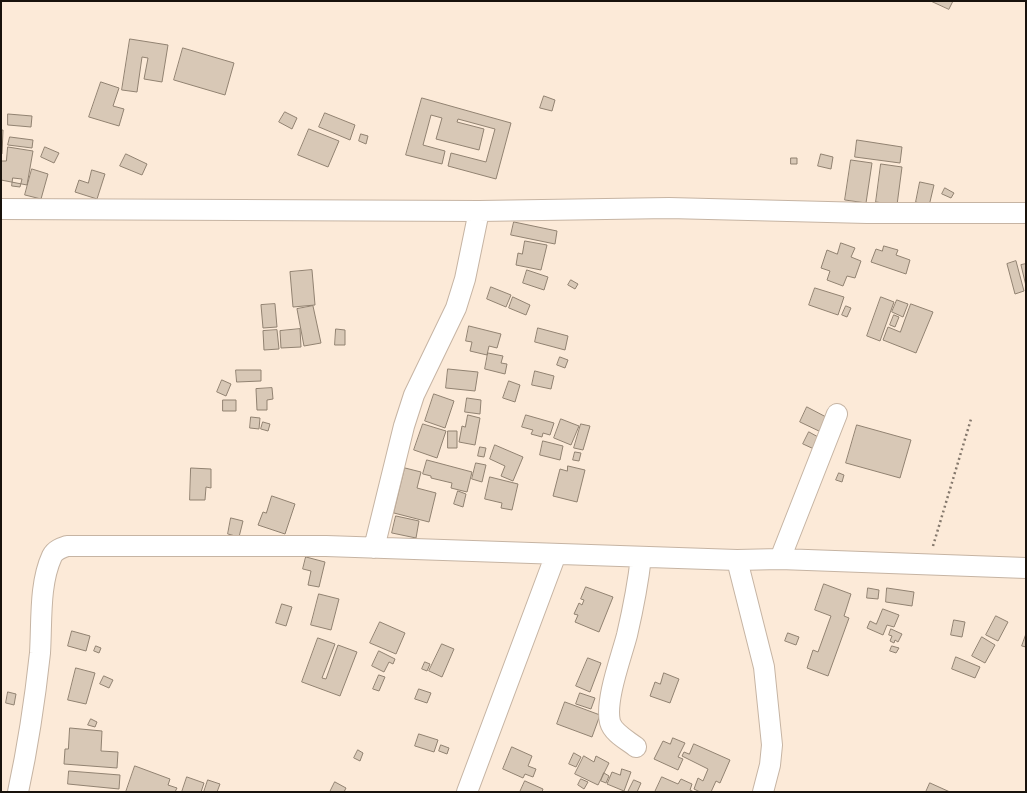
<!DOCTYPE html>
<html>
<head>
<meta charset="utf-8">
<style>
	body { margin:0 }
	#map { position:relative; width:1027px; height:793px; overflow:hidden; background:#fcead8; font-family:Inter,sans-serif }
	canvas { display:block }
	.frame { position:absolute; inset:0; border:2px solid #18120c; pointer-events:none }
</style>
</head>
<body>
<div id="map">
<canvas width="1027" height="793"></canvas>
<div class="frame"></div>
</div>
<script>
const ctx = document.querySelector('canvas').getContext('2d');
ctx.lineJoin = 'round';
function paint(path, color) {
  ctx.fillStyle = color;
  ctx.fill(path, 'evenodd');
}
function stroke(path, color, width, dash) {
  ctx.strokeStyle = color;
  ctx.lineWidth = width;
  ctx.lineCap = dash ? 'butt' : 'round';
  ctx.setLineDash(dash || []);
  ctx.stroke(path);
}
const building = new Path2D(`
	M931 1H953L949 9Z
	M130 39 168 45 162 82 144 79 148 58 142 57 137 92 122 90Z
	M183 48 234 63 225 95 174 80Z
	M101 82 119 88 113 106 124 109 119 126 89 117Z
	M544 96 555 100 552 111 540 108Z
	M422 98 511 123 496 179 448 166 451 153 486 162 495 129 458 119 457 122 484 129 479 150 436 139 442 118 431 115 423 145 445 151 442 164 406 155Z
	M285 112 297 118 292 129 279 122Z
	M325 113 355 125 350 140 319 127Z
	M8 114 32 116 31 127 8 125Z
	M309 129 339 141 328 167 298 155Z
	M1 130H3L2 154H1Z
	M361 134 368 136 366 144 359 141Z
	M10 137 33 140 32 148 8 145Z
	M857 140 902 147 900 163 855 157Z
	M8 147 33 151 27 185 1 180V161H6Z
	M45 147 59 153 54 163 41 157Z
	M126 154 147 164 142 175 120 166Z
	M821 154 833 157 831 169 818 166Z
	M791 158H797V164H791Z
	M851 160 872 163 866 203 845 200Z
	M881 164 902 167 897 205 876 202Z
	M32 169 48 174 41 199 25 195Z
	M92 170 105 174 97 199 75 192 79 180 88 183Z
	M13 178 22 179 20 187 12 186Z
	M920 182 934 185 929 206 916 202Z
	M945 188 954 193 951 198 942 194Z
	M514 222 557 231 555 244 511 235Z
	M525 241 547 245 541 270 516 265 518 253 522 254Z
	M841 243 855 248 851 257 861 261 855 278 847 276 843 286 827 280 830 271 821 268 827 250 837 254Z
	M884 246 898 250 896 255 910 260 906 274 871 262 876 249 882 251Z
	M1016 261 1024 291 1015 294 1007 264Z
	M1026 264V286L1021 265Z
	M312 270 315 305 293 307 290 272Z
	M527 270 548 277 544 290 523 283Z
	M571 280 578 284 575 289 568 285Z
	M491 287 511 295 506 307 487 299Z
	M815 288 844 297 838 315 809 305Z
	M513 297 530 305 526 315 509 308Z
	M881 297 894 302 880 341 867 336Z
	M897 300 908 304 903 317 892 312Z
	M275 304 277 327 263 328 261 305Z
	M911 304 933 312 916 353 883 340 888 327 900 332Z
	M313 306 321 343 304 346 297 309Z
	M846 306 851 308 847 317 842 315Z
	M894 315 899 317 895 327 890 325Z
	M469 326 501 334 497 348 489 346 487 355 470 351 472 342 466 341Z
	M538 328 568 336 565 350 535 342Z
	M300 329 301 347 281 348 280 331Z
	M336 329 345 330V345H335Z
	M277 330 279 349 264 350 263 331Z
	M488 353 503 356 501 363 507 364 505 374 485 369Z
	M560 357 568 360 565 368 557 365Z
	M448 369 478 372 475 391 446 388Z
	M236 370H261V381L237 382Z
	M535 371 554 376 551 389 532 385Z
	M222 380 231 384 226 396 217 392Z
	M509 381 520 385 515 402 503 398Z
	M272 388 273 399 267 400V410H257L256 389Z
	M434 394 454 401 445 428 425 421Z
	M467 398 481 400 480 414 465 412Z
	M223 400H236V411H223Z
	M807 407 828 418 821 432 800 422Z
	M468 415 480 418 475 445 459 442 462 426 465 427Z
	M526 415 554 423 550 435 543 433 542 437 531 434 533 430 522 427Z
	M251 417 260 418 259 429 250 428Z
	M561 419 579 426 571 445 554 438Z
	M263 422 270 424 268 431 261 429Z
	M423 424 446 431 437 458 414 450Z
	M581 424 590 426 583 450 574 448Z
	M857 425 911 440 900 478 846 463Z
	M448 431H457V448H448Z
	M809 432 820 438 814 449 803 444Z
	M543 441 563 446 560 460 540 455Z
	M495 445 523 457 513 481 501 476 505 466 490 459Z
	M480 447 486 448 484 457 478 456Z
	M575 452 581 453 579 461 573 460Z
	M427 460 472 472 467 492 451 488 452 483 431 478V476L423 474Z
	M476 463 486 465 482 482 472 479Z
	M568 466 585 470 577 502 553 496 560 469 567 471Z
	M191 468 211 469V488L206 487 205 500H190Z
	M405 468 421 472 417 488 436 493 429 522 394 513Z
	M839 473 844 475 842 482 836 480Z
	M490 477 518 484 512 510 501 508 502 503 485 499Z
	M458 491 466 494 463 507 454 504Z
	M272 496 295 504 285 534 258 525 263 512 266 513Z
	M396 516 419 521 416 538 392 533Z
	M231 518 243 521 239 537 228 534Z
	M306 557 325 562 319 587 308 585 311 571 303 569Z
	M824 584 851 594 844 616 849 618 828 676 807 668 813 650 818 652 831 616 815 610Z
	M586 587 613 597 599 632 575 622 578 615 574 614 579 603 582 605 584 600 581 599Z
	M868 588 879 590 878 599 867 598Z
	M887 588 914 592 912 606 886 602Z
	M319 594 339 599 331 630 311 625Z
	M282 604 292 607 286 626 276 623Z
	M883 609 899 615 894 627 887 625 883 635 867 628 870 621 876 624Z
	M996 616 1008 622 998 641 986 635Z
	M954 620 965 622 962 637 951 635Z
	M380 622 405 633 396 654 370 643Z
	M891 629 902 634 898 642 895 640 894 643 890 641 892 636 889 635Z
	M72 631 90 636 86 651 68 646Z
	M788 633 799 637 796 645 785 641Z
	M1026 634V647L1022 646Z
	M982 637 995 645 985 663 972 656Z
	M318 638 335 644 322 678 326 679 338 645 357 652 340 696 302 682Z
	M442 644 454 649 442 677 429 671Z
	M96 646 101 648 99 653 94 651Z
	M892 646 899 648 896 653 890 651Z
	M379 651 395 659 393 664 389 662 384 672 372 666Z
	M956 657 980 667 975 678 952 669Z
	M588 658 601 663 590 692 576 686Z
	M425 662 430 664 427 671 422 669Z
	M76 668 95 673 86 704 68 700Z
	M664 673 679 679 670 703 650 696 655 682 660 684Z
	M379 675 385 677 379 691 373 689Z
	M104 676 113 680 109 688 100 684Z
	M419 689 431 693 427 703 415 699Z
	M8 692 16 694 14 705 6 703Z
	M580 693 595 698 591 709 576 704Z
	M565 702 600 715 592 737 557 724Z
	M91 719 97 722 95 727 88 725Z
	M70 728 102 731 101 751 118 752 117 768 64 764 65 749H68Z
	M419 734 438 740 434 752 415 746Z
	M673 738 685 743 678 757 683 759 678 770 654 759 663 741 670 744Z
	M694 744 730 760 720 783 716 781 711 792H700L694 789 698 778 703 781 708 769 682 756 684 752 689 754Z
	M441 745 449 748 447 754 439 751Z
	M512 747 532 756 528 766 536 769 533 777 525 774 523 778 503 769Z
	M358 750 363 753 360 761 354 758Z
	M574 753 581 757 576 767 569 764Z
	M584 756 594 762 596 756 609 763 598 785 575 774Z
	M135 766 170 779 168 785 177 788 175 792H126Z
	M622 769 631 772 624 791 607 784 612 772 620 775Z
	M69 771 120 775 119 789 68 784Z
	M604 773 609 776 606 783 601 781Z
	M187 777 204 783 201 792H182Z
	M662 777 678 784 681 779 692 784 690 790 694 792H655Z
	M581 779 588 782 584 789 578 785Z
	M208 780 220 784 217 792H204Z
	M634 780 641 783 637 792H628Z
	M525 781 543 789 542 792H520Z
	M335 782 346 788 344 792H330Z
	M930 783 950 792H926Z`);
paint(building, '#d8c8b6');
stroke(building, '#918271', 1);
const street = new Path2D(`
	M1 209 479 211 669 208 867 213H1026
	M374 548 404 426 414 395 456 308 465 279 479 211
	M780 559 837 414
	M737 560 764 667 772 745 770 765 763 792
	M636 747C627 740 613 733 610 722 605 700 621 658 627 635 633 609 638 584 641 557
	M18 792C28 746 35 699 40 653 42 622 39 584 52 556 55 550 61 548 67 546H326L737 560 780 559 1026 568
	M467 792 556 554`);
stroke(street, '#c6b4a3', 22);
stroke(new Path2D(`
	M933 546 971 419`), '#84786c', 2.5, [2, 3]);
stroke(street, '#fff', 20);
</script>
</body>
</html>
